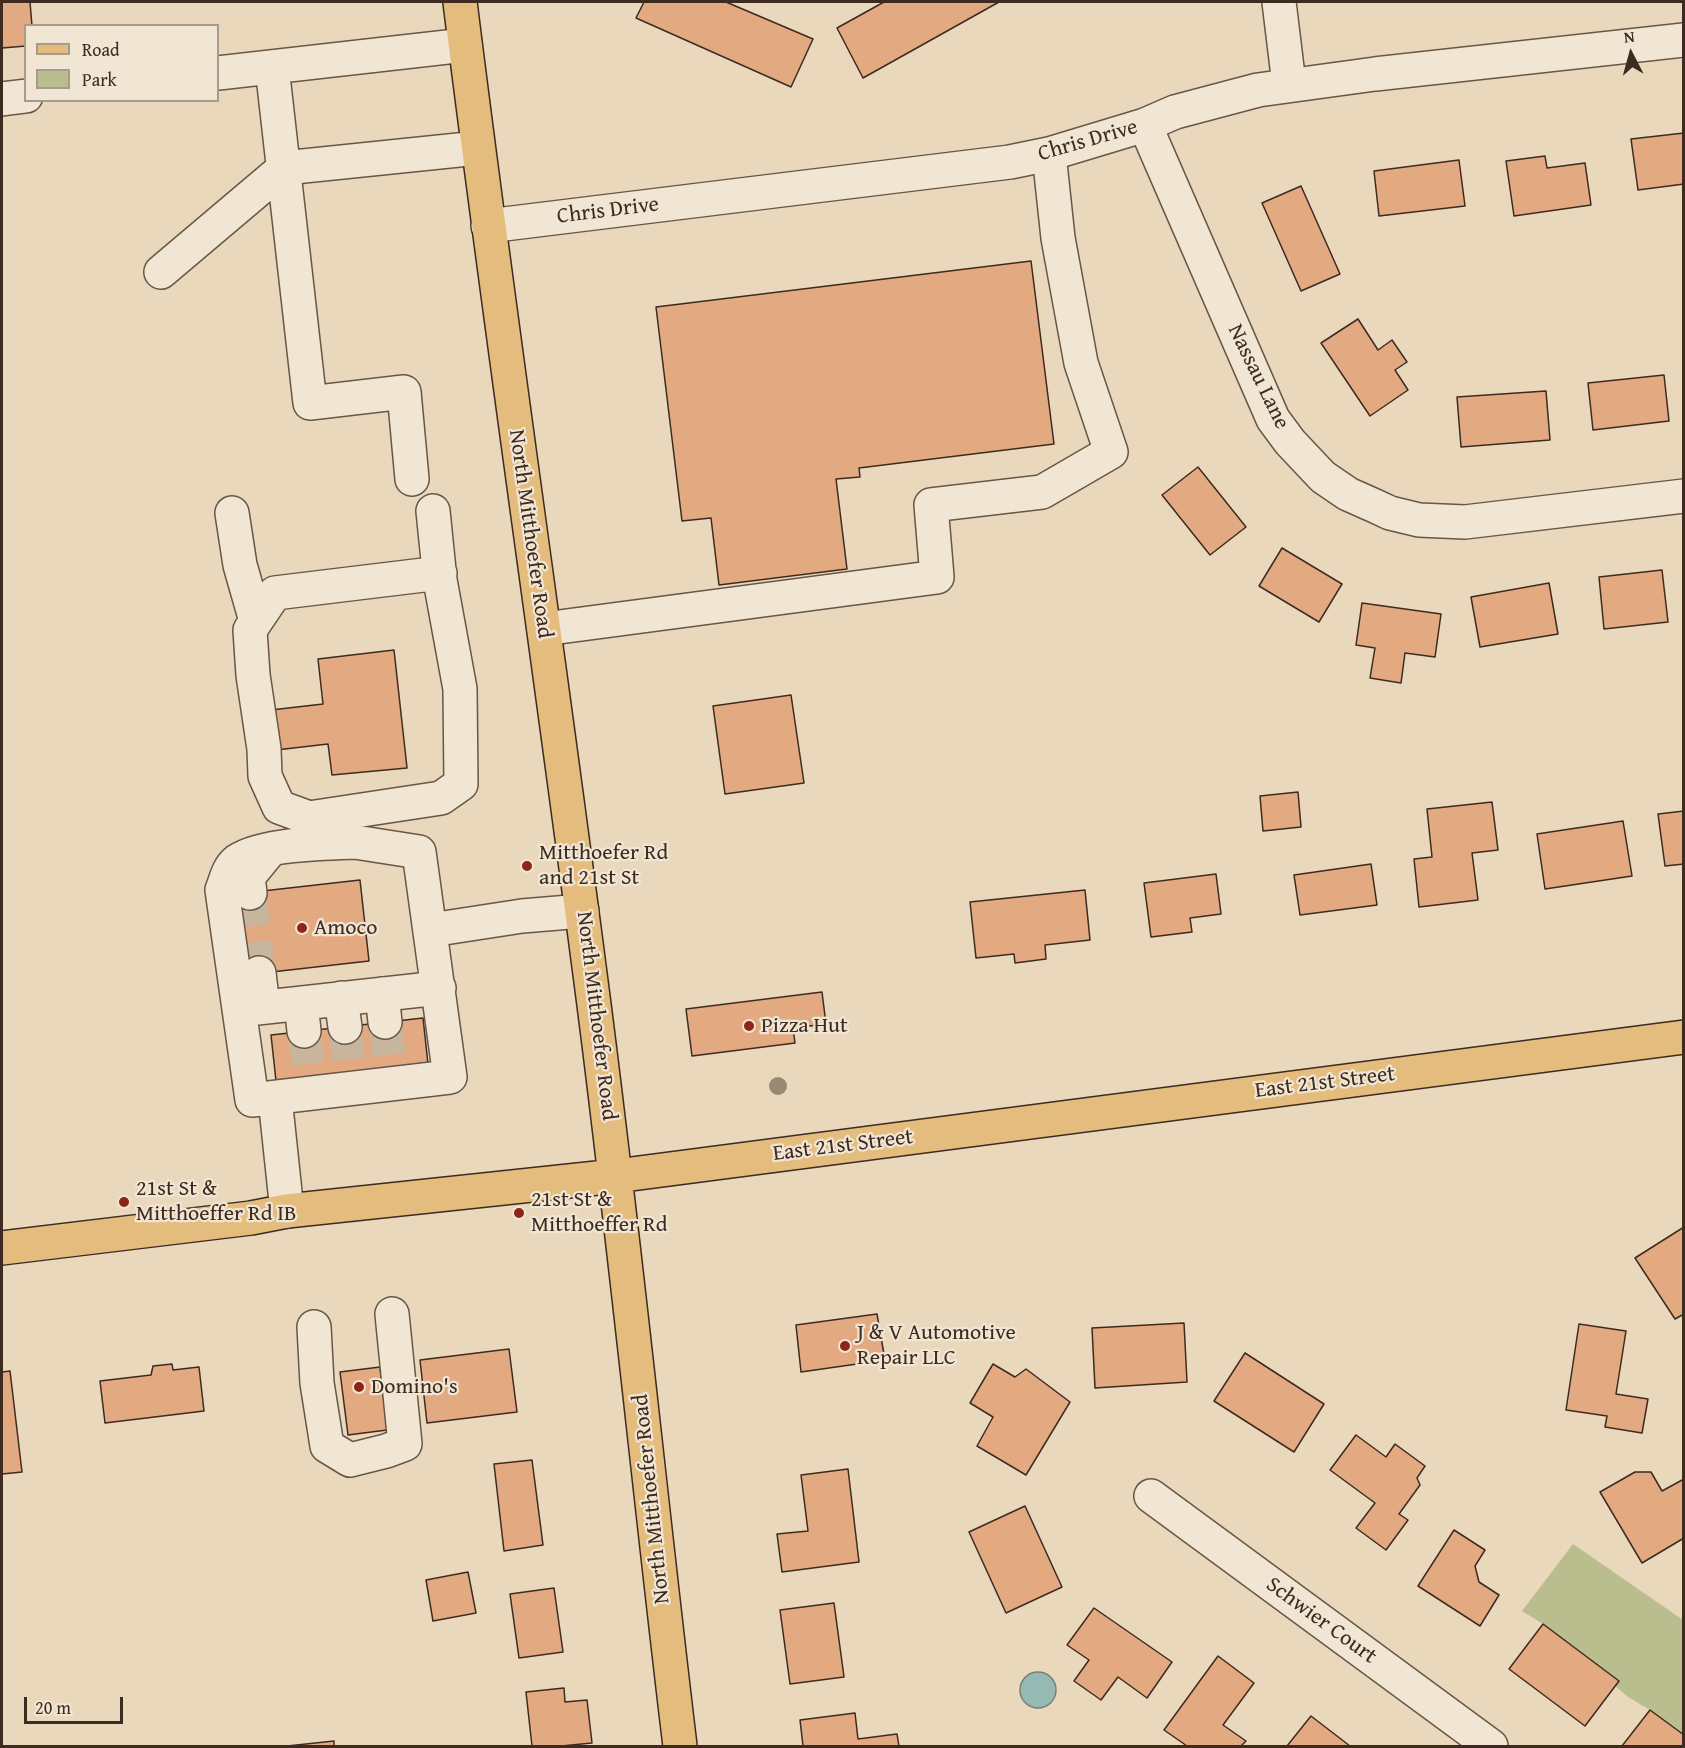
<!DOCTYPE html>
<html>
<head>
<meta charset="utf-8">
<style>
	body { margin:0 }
	#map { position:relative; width:1685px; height:1748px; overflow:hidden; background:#e9d8bc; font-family:"Gentium Book Plus",serif }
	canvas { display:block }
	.frame { position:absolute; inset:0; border:3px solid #3d2a20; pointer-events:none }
	.legend { position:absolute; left:24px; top:24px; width:195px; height:78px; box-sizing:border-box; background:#f1e6d3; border:2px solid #a99b8b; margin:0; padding:8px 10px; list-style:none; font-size:18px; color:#3d2a20 }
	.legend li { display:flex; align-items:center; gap:12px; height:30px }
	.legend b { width:30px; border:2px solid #a99b8b }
	.north { position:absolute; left:1601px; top:24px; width:60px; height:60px; -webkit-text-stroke:4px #f1e6d3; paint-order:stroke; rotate:354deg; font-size:16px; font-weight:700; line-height:24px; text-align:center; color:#3d2a20 }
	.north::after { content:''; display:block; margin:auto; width:21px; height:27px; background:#3d2a20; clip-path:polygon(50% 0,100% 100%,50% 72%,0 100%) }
	.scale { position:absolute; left:24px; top:1697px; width:99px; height:27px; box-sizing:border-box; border:3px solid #3d2a20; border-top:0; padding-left:8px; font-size:18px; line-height:21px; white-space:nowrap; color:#3d2a20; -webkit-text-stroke:4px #f1e6d3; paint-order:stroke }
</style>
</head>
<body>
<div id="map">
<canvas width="1685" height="1748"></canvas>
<div class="frame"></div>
<ul class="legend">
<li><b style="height:8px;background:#e4bc7e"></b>Road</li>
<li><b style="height:16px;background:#babe8e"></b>Park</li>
</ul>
<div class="north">N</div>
<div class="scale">20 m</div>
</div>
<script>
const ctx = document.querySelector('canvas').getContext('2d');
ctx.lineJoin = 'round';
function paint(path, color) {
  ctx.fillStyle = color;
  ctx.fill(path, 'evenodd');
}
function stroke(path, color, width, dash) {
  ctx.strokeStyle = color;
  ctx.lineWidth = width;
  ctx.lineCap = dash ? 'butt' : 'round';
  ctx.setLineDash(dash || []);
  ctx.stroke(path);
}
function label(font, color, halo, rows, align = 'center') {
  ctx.font = font + ' "Gentium Book Plus",serif';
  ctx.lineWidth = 4.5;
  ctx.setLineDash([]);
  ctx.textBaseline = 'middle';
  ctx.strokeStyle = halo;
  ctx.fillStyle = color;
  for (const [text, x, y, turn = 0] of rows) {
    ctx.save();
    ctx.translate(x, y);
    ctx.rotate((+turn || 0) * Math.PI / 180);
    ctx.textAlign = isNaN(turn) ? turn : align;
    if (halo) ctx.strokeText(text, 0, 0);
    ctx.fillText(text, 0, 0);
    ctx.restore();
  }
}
paint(new Path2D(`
	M1573 1544 1683 1620V1736L1650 1710 1628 1697 1543 1624 1522 1611Z`), '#babe8e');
const water = new Path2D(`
	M1020 1690a18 18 0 1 1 36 0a18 18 0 1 1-36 0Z`);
paint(water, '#97b9b4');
stroke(water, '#738079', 1.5);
const building = new Path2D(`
	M2 2H30L32 26H26V46L2 48Z
	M644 2H726L813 39 791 87 636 18Z
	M884 2H999L863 78 837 28Z
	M1684 133V184L1638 190 1631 139Z
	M1545 156 1547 168 1585 163 1591 205 1514 216 1506 161Z
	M1459 160 1465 206 1379 216 1374 171Z
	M1301 186 1340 274 1301 291 1262 203Z
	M1031 261 1054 444 859 468 860 477 836 479 847 569 719 585 711 518 682 521 656 307Z
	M1358 319 1378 350 1392 340 1407 362 1395 370 1408 390 1370 416 1321 343Z
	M1664 375 1669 421 1593 430 1588 383Z
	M1546 391 1550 440 1461 447 1457 397Z
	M1198 467 1246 527 1210 555 1162 495Z
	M1282 548 1342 584 1319 622 1259 586Z
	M1662 570 1668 622 1604 629 1599 577Z
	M1549 583 1558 634 1480 647 1471 597Z
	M1362 603 1441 614 1435 657 1405 653 1401 683 1370 678 1375 648 1356 645Z
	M394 650 407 768 332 775 328 744 276 750 271 710 323 704 318 659Z
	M791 695 804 783 725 794 713 706Z
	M1298 792 1301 827 1263 831 1260 796Z
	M1492 802 1498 850 1472 853 1478 900 1419 907 1414 859 1432 857 1427 809Z
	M1684 811V864L1665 866 1658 814Z
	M1623 821 1632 876 1545 889 1537 834Z
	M1371 864 1377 905 1300 915 1294 875Z
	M1216 874 1221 914 1190 918 1192 932 1151 937 1144 883Z
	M360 880 369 961 245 975 236 894Z
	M1085 890 1090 940 1045 945 1046 959 1015 963 1014 954 976 958 970 902Z
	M822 992 826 1024 793 1028 795 1043 692 1056 686 1009Z
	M423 1018 428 1064 276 1081 271 1035Z
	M1684 1227V1314L1675 1319 1635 1258Z
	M877 1314 885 1360 801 1372 796 1325Z
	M1184 1323 1187 1382 1095 1388 1092 1328Z
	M1579 1324 1626 1331 1616 1394 1648 1399 1642 1433 1605 1427 1607 1416 1566 1410Z
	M509 1349 517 1412 427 1423 420 1360Z
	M1245 1353 1324 1404 1294 1452 1214 1401Z
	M172 1364 173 1370 199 1367 204 1411 105 1423 100 1381 151 1375 153 1366Z
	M993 1364 1015 1377 1026 1369 1070 1402 1026 1475 977 1446 993 1417 970 1403Z
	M380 1367 387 1430 348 1435 340 1372Z
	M10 1371 22 1472 2 1474V1372Z
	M1356 1435 1386 1457 1395 1444 1425 1466 1417 1478 1420 1485 1399 1514 1408 1520 1386 1550 1356 1528 1375 1503 1330 1470Z
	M532 1460 543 1545 504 1551 494 1464Z
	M848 1469 859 1562 782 1572 777 1534 808 1531 801 1475Z
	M1635 1472H1651L1662 1491 1684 1479V1538L1642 1563 1600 1492Z
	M1025 1506 1062 1587 1006 1613 969 1532Z
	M1454 1530 1485 1550 1475 1566 1479 1582 1499 1595 1480 1626 1418 1586Z
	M468 1572 476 1613 433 1621 426 1580Z
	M554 1588 563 1652 519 1658 510 1594Z
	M834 1603 844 1677 790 1684 780 1610Z
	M1094 1608 1172 1662 1147 1698 1118 1677 1101 1700 1074 1681 1089 1660 1067 1645Z
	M1543 1624 1619 1681 1585 1726 1509 1669Z
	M1218 1656 1254 1683 1223 1725 1246 1741 1241 1746H1187L1164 1730Z
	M564 1688 565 1702 587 1700 592 1743 561 1746H532L526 1692Z
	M1650 1710 1684 1735V1746H1622Z
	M855 1713 858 1739 897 1734 899 1746H803L800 1720Z
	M1311 1716 1350 1746H1287Z
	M334 1741V1746H287Z`);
paint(building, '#e3aa82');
stroke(building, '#3d2a20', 1.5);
stroke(new Path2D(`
	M250 893 259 973
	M385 1022 391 1069
	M345 1027 350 1073
	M304 1031 310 1078`), '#c7b59d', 33, [33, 16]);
const minor = new Path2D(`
	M1279 2 1289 84
	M272 67 310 403 404 392 412 479
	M218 73 465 45
	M2 99 26 96
	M1145 125 1273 419 1290 442 1323 477 1348 494 1375 506 1390 513 1419 520 1465 522 1684 496
	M488 226 1010 162 1049 154 1145 125 1175 112 1258 90 1375 74 1684 40
	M161 272 284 168 478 148
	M433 511 440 580 460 689 461 784 441 798 309 818 279 807 265 776 264 749 253 675 250 630 275 593 440 573
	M232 513 240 565 256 621
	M544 629 937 577 931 505 1042 492 1111 452 1081 363 1058 238 1049 154
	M355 842 419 852 450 1077 252 1100 222 890C226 880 228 868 237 861 262 844 324 843 355 842Z
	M250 893 248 877 271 849
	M431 930 522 916 582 911
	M259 973 263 1007
	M382 994 385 1022
	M341 998 345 1027
	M301 1003 304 1031
	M239 1010 439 988
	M275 1098 287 1211
	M314 1327 317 1383 327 1446 350 1460 386 1451 405 1444 392 1314
	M1151 1496 1491 1746`);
const major = new Path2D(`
	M460 2C500 326 548 650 590 974 624 1231 649 1489 680 1746
	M2 1248 251 1218 287 1211 616 1176 1684 1037`);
stroke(minor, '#685647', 36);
stroke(major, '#3d2a20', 36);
stroke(minor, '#f1e6d3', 33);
stroke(major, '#e4bc7e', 33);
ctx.fillStyle = '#988972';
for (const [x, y] of [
	[778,1086]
]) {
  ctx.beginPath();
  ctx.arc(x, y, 9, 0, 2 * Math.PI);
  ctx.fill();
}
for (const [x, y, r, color] of [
	[527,866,6,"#8f2418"],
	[302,928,6,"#8f2418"],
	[749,1026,6,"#8f2418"],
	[124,1202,6,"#8f2418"],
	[519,1213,6,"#8f2418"],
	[845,1346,6,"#8f2418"],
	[359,1387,6,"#8f2418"]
]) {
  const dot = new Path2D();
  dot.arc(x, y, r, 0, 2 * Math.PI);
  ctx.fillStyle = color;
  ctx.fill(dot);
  stroke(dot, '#f1e6d3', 2);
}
label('22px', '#3d2a20', '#f1e6d3', [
	["Chris Drive",1088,141,-16],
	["Chris Drive",608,211,-7],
	["Nassau Lane",1258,377,64],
	["North Mitthoefer Road",530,534,82],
	["North Mitthoefer Road",596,1016,83],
	["East 21st Street",1325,1083,-7],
	["East 21st Street",843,1146,-7],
	["North Mitthoefer Road",652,1499,-96],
	["Schwier Court",1321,1621,36]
]);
label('22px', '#3d2a20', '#f1e6d3', [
	["Mitthoefer Rd",539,853],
	["and 21st St",539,878],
	["Amoco",314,928],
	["Pizza Hut",761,1026],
	["21st St &",136,1189],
	["Mitthoeffer Rd IB",136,1214],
	["21st St &",531,1200],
	["Mitthoeffer Rd",531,1225],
	["J & V Automotive",857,1333],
	["Repair LLC",857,1358],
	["Domino's",371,1387]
], 'left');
</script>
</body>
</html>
